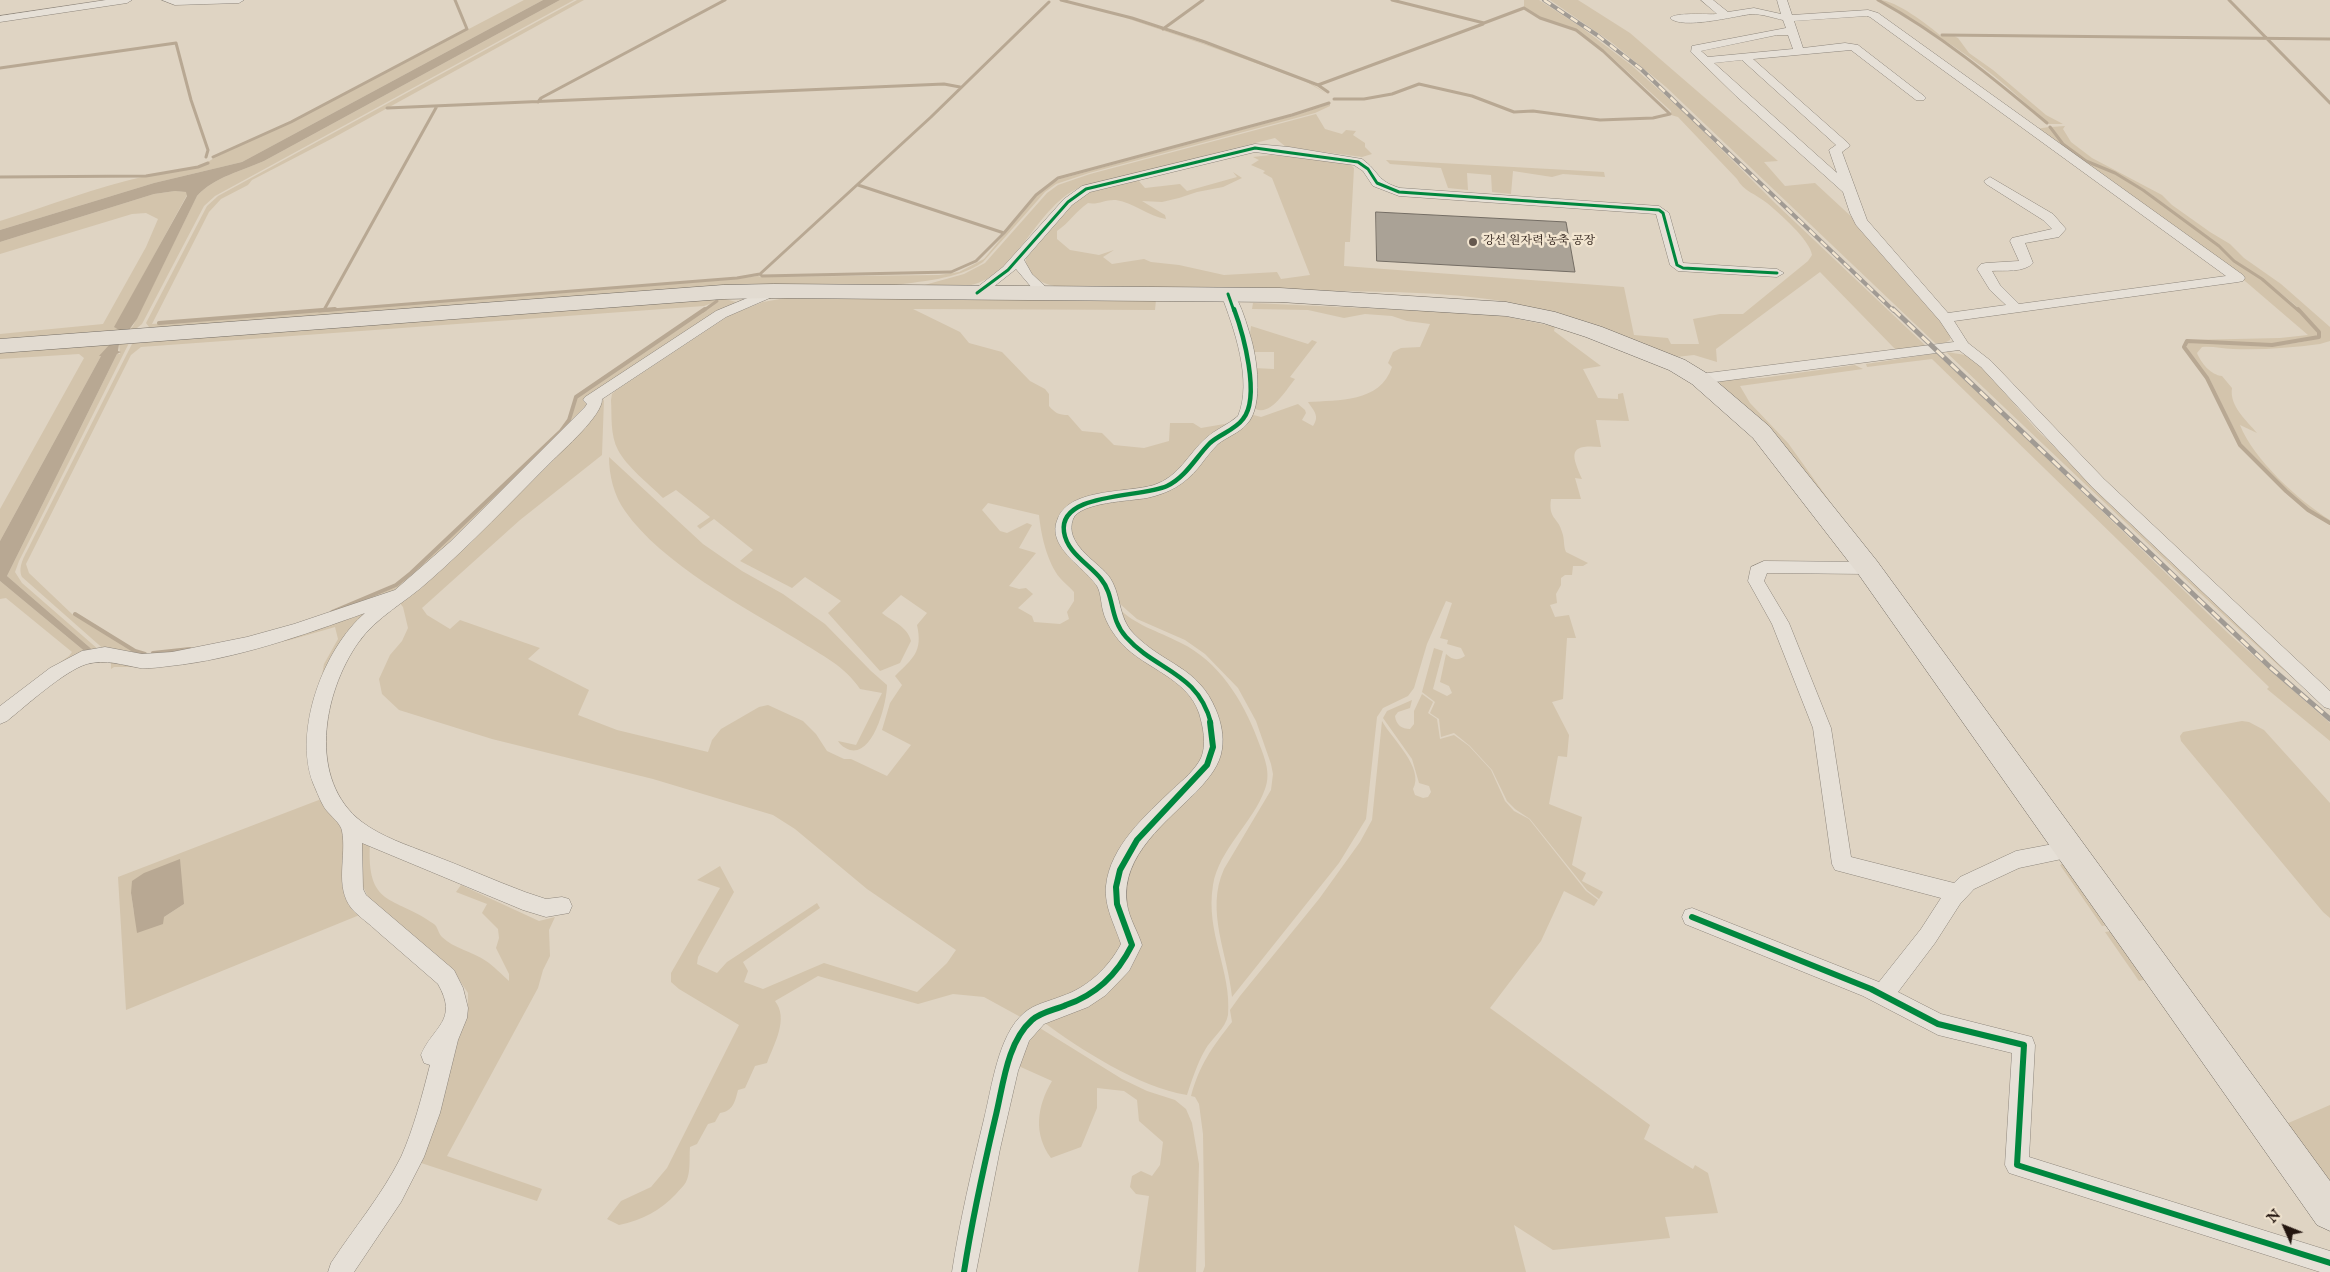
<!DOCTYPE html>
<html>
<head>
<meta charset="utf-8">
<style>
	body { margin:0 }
	#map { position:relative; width:2330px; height:1272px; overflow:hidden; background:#dfd4c3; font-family:"IM FELL English",serif }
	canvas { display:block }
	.north { position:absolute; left:2260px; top:1202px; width:50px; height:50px; -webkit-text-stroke:4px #f2e5d0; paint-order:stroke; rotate:314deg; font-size:14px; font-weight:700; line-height:20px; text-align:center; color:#23150f }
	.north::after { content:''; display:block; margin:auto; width:18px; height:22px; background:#23150f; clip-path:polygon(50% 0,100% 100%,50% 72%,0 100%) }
</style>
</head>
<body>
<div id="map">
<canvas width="2330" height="1272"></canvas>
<div class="north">N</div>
</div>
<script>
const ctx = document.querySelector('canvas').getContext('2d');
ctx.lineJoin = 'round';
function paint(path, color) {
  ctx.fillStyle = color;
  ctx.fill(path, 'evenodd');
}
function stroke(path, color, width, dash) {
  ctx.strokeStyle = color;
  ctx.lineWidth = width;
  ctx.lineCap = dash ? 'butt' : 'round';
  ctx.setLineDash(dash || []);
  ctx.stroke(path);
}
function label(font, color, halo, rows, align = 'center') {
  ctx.font = font + ' "IM FELL English","Noto Serif KR",serif';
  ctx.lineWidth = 5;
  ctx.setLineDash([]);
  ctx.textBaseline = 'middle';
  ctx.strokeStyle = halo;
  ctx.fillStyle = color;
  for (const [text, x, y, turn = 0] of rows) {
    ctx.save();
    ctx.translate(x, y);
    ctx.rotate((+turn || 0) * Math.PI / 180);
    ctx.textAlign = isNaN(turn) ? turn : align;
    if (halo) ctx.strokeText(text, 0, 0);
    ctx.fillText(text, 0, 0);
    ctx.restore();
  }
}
paint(new Path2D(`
	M524 0H543L242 162 154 183 0 230V221C48 206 97 187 146 176 170 171 196 173 215 157L292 122Z
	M560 0H574L215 196 204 206 142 324 137 328 129 330 133 326 197 196C214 177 242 171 264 161Z
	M577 0H584L333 138 252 180 248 185 221 199 209 212 152 324 736 279 758 276 761 277 939 275 959 272 984 259 1037 195 1046 187 1060 179 1293 116 1330 104V106L1315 113 1089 173 1056 184 1045 192 983 262C957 280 920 281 889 286L158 328 149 327 146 323 207 206 218 196Z
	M1055 0 1131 19 1226 51 1307 81 1327 94 1305 81 1203 44 1123 17Z
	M1524 0H1539L1581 27 1631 65 1685 113 1776 204 1926 346 1896 350 1820 272 1716 349 1717 362 1694 355 1676 357C1622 337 1568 314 1511 303 1456 292 1391 292 1334 291 1243 288 1152 286 1061 287 1047 286 1024 277 1026 259 1028 247 1077 196 1089 191 1104 185 1123 184 1138 180L1145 188 1180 184 1187 191 1237 177 1233 172 1242 178 1223 187 1197 192 1179 198 1162 202 1142 201 1165 215 1166 219C1148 216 1134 203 1116 200 1106 199 1098 205 1088 203 1076 211 1069 223 1057 231V239L1070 250 1099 255 1114 250 1103 257 1112 264 1144 259 1151 262 1179 265 1224 275 1277 272 1281 279 1310 275 1272 178 1263 173 1265 171 1251 165 1259 160 1253 157 1271 155 1342 162 1351 165 1354 168 1350 242H1345L1344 266 1624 287 1634 335 1668 338 1671 344H1699L1693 319 1720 314H1743L1808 261 1812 255C1810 240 1779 213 1767 203 1756 194 1743 191 1737 179L1678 117 1671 115V111L1605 51 1577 30 1541 18 1524 8Z
	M1550 0H1578L1630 33 1778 161 1764 162 1785 186 1815 183 1855 220 1862 232 1943 323 1951 335 1950 340 1944 343H1935L1666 87 1611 42Z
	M1879 0C1896 0 1928 25 1941 36H1954L1958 38 1969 53 1993 70 2046 115 2063 124H2049C2030 108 2013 91 1994 76 1958 47 1919 24 1879 0Z
	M1316 114 1325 129 1342 134 1346 130 1356 131 1353 135 1365 143V147L1372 154 1362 157 1286 147 1275 138 1081 187C1038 204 1018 272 975 284 958 289 938 286 921 286L964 274 985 263 1047 193 1058 185 1090 174Z
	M2065 126 2063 129 2071 142 2092 158 2162 195 2172 205 2210 232 2230 244 2244 258 2281 284 2330 327V341L2320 344C2291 348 2262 350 2233 349 2222 349 2213 346 2202 347L2197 353C2201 363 2211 375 2222 376L2232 388C2229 406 2247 421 2257 433L2240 425C2253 459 2299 501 2330 520V522L2309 510 2287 491 2242 445 2209 378 2186 348 2188 342 2193 341C2234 344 2280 351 2320 337V332L2294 304 2263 279 2235 261 2220 246 2144 189 2115 173 2086 161 2064 143 2051 127Z
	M2049 127 2062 144 2085 161 2114 173 2142 190 2218 246 2233 261 2261 279 2292 304 2317 332 2318 336C2278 349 2233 342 2191 340L2280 338 2308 335 2245 281 2036 129Z
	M1386 160 1604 172 1605 177 1563 174 1552 177 1513 171 1511 194 1492 192 1491 175 1467 173 1468 190 1448 188 1441 168 1390 164Z
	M175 191 187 192V195L115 327 119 330 0 339V334L103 324 146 247 158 219 146 213 132 214 0 254V242L154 194Z
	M791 297 963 300H1156L1155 310 913 309 960 332 969 343 1002 352 1030 381 1045 389 1049 394V406C1055 413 1059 415 1068 415L1082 431 1102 433 1114 445 1144 448 1169 441 1170 423H1193L1201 428 1236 422 1191 462 1155 487 1103 495 1059 519 1102 583 1109 616 1188 691 1201 712 1204 733V758L1121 850 1127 936 1102 979 1026 1020 984 997 953 994 918 1004 818 976 775 1001C789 1019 774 1044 767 1063L755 1066 745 1088 738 1090C735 1102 733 1111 720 1113L715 1122 708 1124 697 1144 690 1147C689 1158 691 1172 686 1182 684 1186 679 1190 676 1194 660 1211 642 1220 619 1225L607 1219 621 1201 651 1187 667 1168 739 1025 679 989 671 982V973L720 888 697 880 720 866 734 892 698 957 697 964 717 973 727 962 817 903 820 908 743 962 748 971 744 982 763 989 824 963 917 992 947 963 956 950 867 889 795 829 773 815 653 779 492 739 399 710 382 694 379 679 390 655 402 641 408 628 403 607 398 601 595 415 604 399 602 455 520 520 422 608 427 615 450 629 460 620 540 648 528 659 589 690 578 715 617 730 708 752 712 740 721 729 759 707 768 705 803 721 816 734 827 751 844 759H851L887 776 911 745 882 730 890 703 902 685 895 676C913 658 923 652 917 625L927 613 901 595 882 613C893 622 907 626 911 641L900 663 880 671 828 613 841 601 805 577 792 588 740 561 753 550 714 519 700 529 697 526 710 517 676 490 663 498C650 485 626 466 618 450 610 435 612 416 611 400L612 394 615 391 730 315 763 302ZM988 503 1039 515C1041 535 1047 562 1060 578 1064 583 1070 587 1074 592V601L1067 612 1069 619 1060 624 1034 622 1032 616 1018 608 1033 594 1026 588 1019 589 1009 586 1036 553 1019 548 1032 525 1027 523 1007 533 1000 531 982 510Z
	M722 298 736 302 723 309 587 401 591 404 588 411 565 437 409 585 401 590 293 630 249 642 166 658 138 659 107 652 22 577C17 566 26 554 31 543L133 342 313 327ZM715 302H717L577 397 571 419 562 431 507 482 412 574 396 585 316 619 256 639 142 656 72 614 29 573 26 564 131 355 141 347 704 306Z
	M1253 303 1494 314 1552 326 1555 327 1554 331 1601 366 1583 369 1598 398 1618 399V394L1623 393 1629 421 1596 420 1601 447C1568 444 1571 454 1582 479L1575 478 1581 499H1551C1548 519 1558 517 1562 532 1565 540 1563 545 1566 552L1588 563 1583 566H1573L1572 575H1565L1561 578V585L1556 594 1557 603 1550 605 1555 617 1569 615 1576 638H1567L1563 699 1552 702 1569 735 1567 757 1558 756 1549 804 1582 817 1572 865 1586 873 1582 881 1603 892 1599 899 1587 890 1530 819 1515 809 1507 801 1492 770 1470 746 1454 733 1441 737 1439 719 1430 713 1435 702 1422 692 1434 648 1443 651 1433 689 1447 696 1452 693 1449 686 1440 682 1446 654C1453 660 1457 661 1465 656L1461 648 1447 644 1448 640 1440 638 1452 603 1446 601 1427 644 1414 688 1408 696 1383 708 1377 717 1366 819 1339 863 1232 997C1228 954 1205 911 1224 869L1271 790 1273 774 1271 764 1256 721 1238 688 1205 654 1185 640 1137 619 1120 604 1073 542 1068 520 1087 507 1160 492 1250 414 1261 417 1298 404 1305 410 1306 413 1302 420 1313 426C1320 416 1314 411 1308 402 1338 400 1380 403 1392 367L1388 363 1393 352 1401 348 1420 347 1430 324 1407 321 1392 316 1365 314 1344 318 1308 310 1252 309Z
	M1251 326 1308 344 1312 340 1317 342 1290 377 1295 379C1285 391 1269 420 1252 407L1254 368 1274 369V352H1254L1250 334Z
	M129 343 19 561 15 572 22 583 99 650 95 652 7 576 117 354H120L119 344Z
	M110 344 101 356 0 541V509L84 358 79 354 0 359V352Z
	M1946 352 1966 355 1983 368 2036 429 2113 504 2330 709 2280 667 2202 595Z
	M1938 353 2229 634 2330 723V741L2267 689 2269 687 1932 359 1867 367 1866 364Z
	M1855 365 1863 369 1740 386 1750 403 1788 443 1831 503 1825 501 1719 384 1720 381 1725 380 1762 378Z
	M609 457 703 544 742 571 783 594 825 624 871 671 887 685C887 702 874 756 850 750 845 748 841 746 838 741L856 745 882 693 860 689C845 666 821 655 798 640 744 607 661 563 625 511 614 496 609 475 609 457Z
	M0 581 88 654 0 709 25 687 69 656 72 652 6 598 0 599Z
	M387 601 330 673 322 675 324 664 338 639 335 627 290 640 154 667H114L111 669V659L142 664Z
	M1116 606C1136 626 1156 630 1181 643 1218 661 1243 700 1257 738 1263 754 1272 772 1265 789 1253 823 1219 849 1213 885 1205 933 1232 971 1228 1015 1226 1028 1211 1039 1205 1050 1197 1064 1192 1080 1187 1095 1139 1087 1081 1050 1042 1021L1130 970C1148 938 1128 933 1125 903 1124 892 1125 879 1124 868L1199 781 1213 716 1130 638Z
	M1422 694 1433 702 1428 713 1437 719 1440 739 1454 735 1469 746 1491 770 1505 801 1514 811 1529 819 1586 891 1598 900 1594 906 1564 891 1541 941 1490 1008 1650 1125 1644 1139 1693 1169 1695 1165 1708 1173 1718 1213 1665 1217 1670 1238 1553 1250 1514 1225 1526 1272H1203L1205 1266 1203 1134 1199 1104 1195 1097 1191 1096C1199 1066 1212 1047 1232 1022L1230 1010 1240 996 1319 899 1360 842 1372 820 1382 721C1391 738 1425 768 1413 789L1415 795 1423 798 1428 797 1431 792 1429 786 1419 783 1412 759 1383 718 1387 711 1412 700 1410 708 1398 712 1395 716C1396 725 1402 729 1410 729L1414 724V711Z
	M2242 721 2249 722 2264 730 2330 803V918L2323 912 2181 741 2180 736 2183 732Z
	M324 798 342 828 362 914 126 1010 118 877ZM131 893 184 904 164 917 134 913Z
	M360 838 370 842C366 908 393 895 434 924 438 927 438 933 442 937 453 948 473 952 486 961 494 966 502 975 509 981V974L496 948 499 938 498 929 482 913 487 904 456 892 461 885 539 921 555 917 549 930 550 956 543 970 538 988 447 1156 542 1189 537 1201 415 1161 456 1044 468 1007V993L452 969 371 903 359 878Z
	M2068 861 2114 924 2102 926 2060 865Z
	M2119 930 2151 978 2139 981 2105 932Z
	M1035 1025 1122 1079 1147 1091 1175 1100 1186 1109 1192 1123 1199 1164 1196 1272H1138L1149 1196 1136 1194 1130 1187 1132 1176 1141 1171 1152 1176 1160 1165 1163 1142 1139 1121 1137 1100 1124 1091 1097 1088V1108L1081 1147 1051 1158C1033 1134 1037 1106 1052 1081L1014 1064Z
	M2330 1105V1195L2286 1124Z`), '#d3c4ac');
paint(new Path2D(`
	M543 0H560L264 161C242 171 214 177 197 196L137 319 129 330H119L114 327 187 196 186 192 175 191 154 194 0 242V230L154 183 242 162Z
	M110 344H119L118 351 121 352 117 354 7 576 95 652 88 654 0 581V541L101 356H99Z
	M180 859 184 904 164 917 163 924 137 933 131 893 132 881 144 873Z`), '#b8a893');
stroke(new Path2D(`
	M1061 0 1132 18 1205 42 1318 85 1483 24
	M1878 0C1940 34 1993 78 2047 123
	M2229 0 2330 103
	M1163 29 1203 0
	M1942 35 2330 39
	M0 68 176 43 191 100 208 150 206 157
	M1318 85 1328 92
	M1334 99H1364L1392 94 1419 84 1472 96 1514 112 1533 111 1600 120 1653 118 1670 114 1603 51 1576 30 1540 18 1524 8 1484 23 1392 0
	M538 102 541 98 725 0
	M387 108 944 84 960 87
	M2050 127 2063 144 2086 161 2115 173 2143 190 2219 246 2234 261 2262 279 2299 311
	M213 157 291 122 467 29 455 0
	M0 177 146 176 198 167 208 163
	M858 185 1004 233 1036 195 1058 178 1292 115 1329 103
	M760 274 762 276 951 272 976 261 1004 233
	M324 310 437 106
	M319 311 737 278 760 274 931 117 1049 2
	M703 311 717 301`), '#b8a893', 3);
stroke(new Path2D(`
	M2298 309 2319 332V337L2272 345 2187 341 2184 347 2207 378 2240 445 2286 491 2308 510 2330 523
	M159 323 335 309
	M332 612 396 585 411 573 561 431 569 420 576 397 705 309
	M75 614 135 651 145 654
	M153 653 190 649`), '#b8a893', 4);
const building = new Path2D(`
	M1376 212 1566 222 1575 272 1377 261Z`);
paint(building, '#aaa296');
stroke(building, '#746d64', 1);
const minor = new Path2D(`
	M106 0H132L127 3 0 22V16Z
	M162 0H244L239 3 175 5Z
	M1701 0H1713L1728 12 1754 8 1781 14 1777 0H1787L1792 15 1868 10 1878 13 2243 275 2245 278 2243 281 2238 282 1954 321 1968 343 1991 361 2104 479 2330 691V709L2324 707 2092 487 1981 367 1959 350 1700 384 1695 382 1693 379 1695 376 1700 374 1954 342 1940 321 1856 225 1850 213 1843 192 1736 96 1691 52 1692 46 1786 28 1783 20C1774 18 1762 14 1752 14 1734 16 1682 30 1670 18 1676 12 1706 15 1717 14ZM1867 16 1870 17 2226 276 2019 304 2000 285 1992 271C2004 270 2024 273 2033 263L2025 243 2059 237 2066 229 2053 214 1990 177 1984 181 1986 184 2043 220 2052 229 2012 238 2010 241 2019 261 1986 263 1981 264 1977 269 1990 290 2006 305 1948 313 1867 220 1842 152 1850 146 1848 143 1753 59 1851 50 1916 100H1924L1926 98 1924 96 1858 45 1845 43 1803 48 1794 21ZM1777 35H1788L1793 49 1708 57 1701 51ZM1742 60 1836 145 1829 150 1837 173 1714 63Z
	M1255 144 1289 147 1362 159C1380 172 1376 181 1400 188L1659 206 1669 213 1683 263 1777 269 1784 273 1777 277 1678 271 1670 265 1656 214 1399 196 1373 186 1363 171 1354 165 1255 152 1090 192 1072 205 1024 260 1032 274 1048 289 1050 292 1048 295H1038L1016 269 982 296 977 297 970 293 1003 267 1064 199 1082 186Z
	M774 287 779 288 781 291 779 294 726 317 602 399C603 415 563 450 551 462 511 502 471 544 429 581 406 602 376 617 358 643 323 693 307 780 362 822 382 837 407 845 430 854 462 866 493 880 525 892L546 899 562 897 569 899 572 906 569 913 546 917 523 910 362 843 363 889 366 895 454 970 463 988 468 1008 467 1018 458 1040 440 1113 424 1157 401 1202 354 1272H328L331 1263C354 1228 382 1195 401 1157 414 1128 422 1096 430 1065L424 1063 421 1055C433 1026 459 1021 438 984 418 967 398 949 378 932 370 924 359 917 352 909 334 887 347 856 342 831 341 824 331 816 326 810 321 803 317 792 313 783 293 730 324 648 365 613 303 635 237 659 170 666 161 667 149 669 140 668 122 665 106 659 87 664 64 671 27 705 7 721L0 724V706L50 668 82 651 105 647 142 654 172 652 247 637 294 624 395 590 450 542 585 407 587 404 583 400 585 397 716 311Z
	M1228 290C1238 292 1247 325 1250 335 1257 357 1264 406 1247 424 1239 433 1227 437 1218 444 1211 451 1205 459 1199 467 1184 485 1169 493 1147 498 1131 501 1080 502 1073 519 1064 543 1095 560 1108 575 1122 593 1117 617 1134 634 1164 665 1198 666 1216 710 1221 722 1224 736 1222 749 1220 765 1209 778 1198 790 1168 821 1120 855 1127 904 1129 918 1138 932 1142 945L1129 971 1106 995 1088 1007 1044 1024 1029 1041 1018 1071 1000 1149 976 1272H952C960 1220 972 1169 984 1119 992 1087 998 1035 1024 1013 1034 1004 1050 1001 1062 996 1087 988 1109 967 1121 944 1115 925 1104 907 1106 886 1110 846 1146 815 1173 789 1183 780 1195 770 1201 758 1207 745 1203 726 1199 713 1187 678 1146 669 1122 644 1114 635 1106 623 1103 611 1101 603 1101 593 1097 586 1084 566 1045 547 1058 518 1070 488 1127 493 1154 485 1179 477 1188 454 1206 438 1216 429 1228 425 1238 416 1253 381 1234 328 1221 294Z
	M1764 561 1868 562 1874 564 1876 568 1874 572 1868 574 1767 573 1764 581 1789 623 1831 728 1851 857 1954 883 1960 877 2016 851 2069 841 2076 844 2079 850 2076 856 2019 868 1974 889 1960 904 1935 943 1898 992 1941 1014 2032 1037 2035 1045 2029 1157 2330 1251V1272H2320L2009 1173 2005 1165 2012 1053 1938 1035 1863 996 1685 924 1682 917 1685 910 1692 908 1879 982 1921 929 1941 898 1835 870 1832 864 1813 728 1772 624 1748 581 1751 567Z`);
const primary = new Path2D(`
	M774 284 1280 288 1506 302 1555 312 1602 327 1685 360 1708 374 1769 426 1877 561 2330 1181V1231L2317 1225 1859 575 1753 438 1692 384 1669 370 1586 337 1543 323 1506 316 1280 302 774 298 723 299 0 353V339L723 285Z`);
stroke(minor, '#8e867c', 1);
stroke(primary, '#746d64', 1);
paint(minor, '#e6e0d7');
paint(primary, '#e2dbd1');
const railFar1 = new Path2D(`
	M1544 0 1597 35 1641 69 1894 311`);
const rail = new Path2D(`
	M1893 309 2271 668 2330 719`);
stroke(railFar1, '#a19b94', 4);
stroke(rail, '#a19b94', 5);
stroke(railFar1, '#f2e5d0', 2.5, [8]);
stroke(rail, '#f2e5d0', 3, [10]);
stroke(new Path2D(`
	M977 293 1008 270 1068 202 1086 189 1255 148 1358 162 1368 169 1377 183 1399 192 1659 210 1663 213 1677 265 1683 268 1777 273
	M1228 294 1234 311`), '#00873e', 3);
stroke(new Path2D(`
	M1211 723C1198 672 1156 671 1126 637 1109 618 1115 596 1101 579 1089 564 1067 553 1064 532 1058 492 1141 498 1167 486 1186 477 1196 457 1210 443 1220 434 1235 430 1243 419 1261 397 1243 333 1234 309`), '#00873e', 4.5);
stroke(new Path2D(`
	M1692 917 1871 989 1938 1024 2024 1045 2017 1165 2330 1263
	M964 1272C972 1220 983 1170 995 1119 1003 1088 1006 1043 1032 1020 1041 1012 1055 1010 1066 1005 1096 995 1118 973 1132 945L1117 904 1116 887 1120 870 1137 840 1207 765 1213 747 1210 722`), '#00873e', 6);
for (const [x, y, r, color] of [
	[1473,242,5,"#65584e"]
]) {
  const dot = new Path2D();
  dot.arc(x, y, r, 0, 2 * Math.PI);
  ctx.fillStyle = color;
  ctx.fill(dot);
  stroke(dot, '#f2e5d0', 2);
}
label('12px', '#23150f', '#f2e5d0', [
	["강선 원자력 농축 공장",1483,242]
], 'left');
</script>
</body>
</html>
